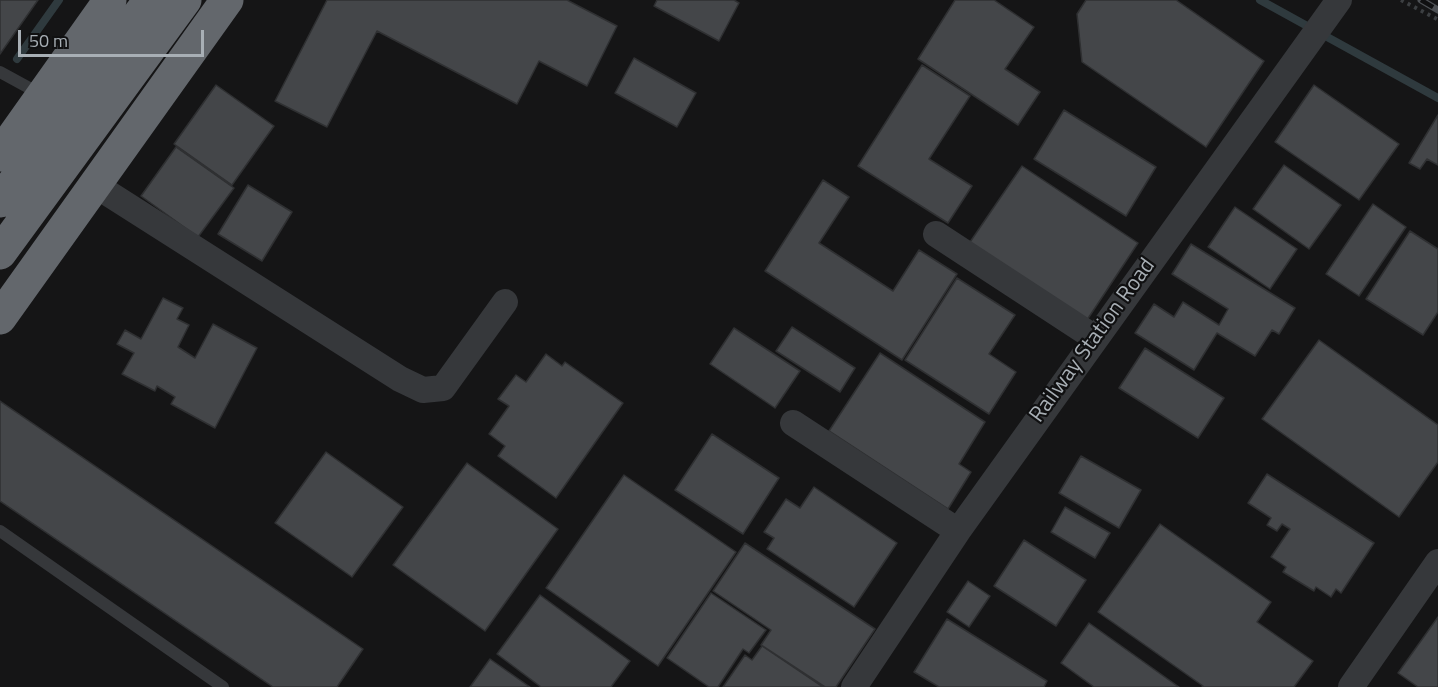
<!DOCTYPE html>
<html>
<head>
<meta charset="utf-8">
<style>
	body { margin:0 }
	#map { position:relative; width:1438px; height:687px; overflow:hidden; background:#151516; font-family:"Titillium Web",sans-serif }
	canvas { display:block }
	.scale { position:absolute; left:18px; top:30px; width:186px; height:27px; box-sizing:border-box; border:3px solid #a8afb5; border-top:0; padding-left:8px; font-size:18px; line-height:21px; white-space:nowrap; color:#a8afb5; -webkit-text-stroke:4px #101011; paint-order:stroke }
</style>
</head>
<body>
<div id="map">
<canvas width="1438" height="687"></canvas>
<div class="scale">50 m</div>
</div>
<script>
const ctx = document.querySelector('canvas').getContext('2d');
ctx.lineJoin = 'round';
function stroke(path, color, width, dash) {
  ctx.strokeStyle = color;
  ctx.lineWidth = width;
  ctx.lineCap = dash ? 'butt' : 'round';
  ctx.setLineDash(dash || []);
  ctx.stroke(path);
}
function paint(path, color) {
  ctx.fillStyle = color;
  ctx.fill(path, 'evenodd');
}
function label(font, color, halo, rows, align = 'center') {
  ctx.font = font + ' "Titillium Web",sans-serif';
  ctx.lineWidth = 4.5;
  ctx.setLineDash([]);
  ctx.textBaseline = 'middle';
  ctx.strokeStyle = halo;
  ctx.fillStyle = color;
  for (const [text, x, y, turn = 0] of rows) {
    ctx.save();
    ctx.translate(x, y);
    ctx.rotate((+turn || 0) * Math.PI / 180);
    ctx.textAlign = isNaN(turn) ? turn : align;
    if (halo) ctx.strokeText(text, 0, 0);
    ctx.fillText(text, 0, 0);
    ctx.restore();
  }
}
stroke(new Path2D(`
	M1260 0 1438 98
	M17 59 59 0`), '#2f3a3e', 8);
const building = new Path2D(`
	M0 0H38L0 54Z
	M327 0H567L617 26 587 86 539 61 517 104 377 31 327 127 275 101Z
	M657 0H734L739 3 719 41 654 6Z
	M955 0H994L1034 27 1005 69 1040 92 1018 125 918 59Z
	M1086 0H1176L1264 61 1206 147 1082 62 1077 14Z
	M634 58 696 93 677 127 615 93Z
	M922 65 970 96 929 159 972 186 948 223 858 166Z
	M216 85 274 126 232 185 174 144Z
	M1314 85 1399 144 1359 200 1275 142Z
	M1064 110 1156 167 1126 216 1034 159Z
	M1438 115V165L1427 159 1420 169 1409 163Z
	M176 147 234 188 198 237 141 196Z
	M1284 165 1341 205 1309 249 1253 209Z
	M1022 166 1138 243 1085 323 968 245Z
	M823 180 849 197 819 243 893 291 919 250 957 274 902 360 765 271Z
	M248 185 292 212 262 261 218 234Z
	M1373 204 1406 227 1359 296 1326 274Z
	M1235 207 1297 249 1270 289 1208 247Z
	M1410 231 1438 249V312L1423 335 1366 299Z
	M1191 244 1295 308 1279 334 1272 330 1255 356 1217 333 1194 370 1135 333 1154 304 1174 317 1183 302 1219 325 1228 309 1172 274Z
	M957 278 1015 315 989 354 1016 372 989 414 905 360Z
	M163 298 183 308 177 319 189 325 178 347 195 358 213 324 257 348 215 428 171 404 175 397 157 386 155 391 122 374 134 353 117 344 125 330 141 339Z
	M792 327 855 368 840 392 776 351Z
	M734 328 800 371 775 408 710 364Z
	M1319 340 1438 425V462L1399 517 1262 419Z
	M1145 348 1224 398 1198 438 1119 388Z
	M880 353 985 422 959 464 971 472 948 509 829 431Z
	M546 354 562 366 565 362 623 403 556 498 498 456 505 446 489 434 509 406 498 399 516 375 526 382Z
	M0 401 363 649 337 687H273L0 501Z
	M712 434 779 478 743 534 675 490Z
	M326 452 403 507 352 577 275 523Z
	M1081 456 1141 490 1119 528 1059 493Z
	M467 463 558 529 485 631 393 565Z
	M1267 474 1374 543 1341 593 1336 589 1331 597 1316 587 1314 591 1283 572 1286 567 1271 557 1290 529 1282 524 1277 531 1267 525 1271 518 1248 503Z
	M624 475 736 552 658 666 546 588Z
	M814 487 897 543 854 607 767 549 774 538 764 532 786 499 800 508Z
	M1065 507 1110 533 1095 558 1051 532Z
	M1160 524 1271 602 1257 622 1313 661 1294 687H1202L1203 686 1098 612Z
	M1024 540 1086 580 1056 626 994 586Z
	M745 543 875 629 836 687H825L761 645 771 630 713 591Z
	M968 581 990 596 969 627 947 612Z
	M711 593 766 630 749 653 743 649 718 687H709L667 658Z
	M540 595 630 661 611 687H541L497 654Z
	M1438 617V687H1418L1398 673Z
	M947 619 1047 681 1044 687H939L914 672Z
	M1089 623 1179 687H1094L1061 663Z
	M762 646 823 687H723L745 655 752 660Z
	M490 659 530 687H470Z`);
paint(building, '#444649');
stroke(building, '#2f3032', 1.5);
stroke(new Path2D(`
	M1401 0 1437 19 1438 18`), '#3c3f42', 4, [3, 4.5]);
stroke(new Path2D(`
	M0 72 33 90 38 84
	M0 531 223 687`), '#36383b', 12);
stroke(new Path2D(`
	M103 190 400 379 423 390 443 388 505 302
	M936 234 1095 338
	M793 423 958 531
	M854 687 958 531 1339 0
	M1351 687 1438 562`), '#36383b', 26);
stroke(new Path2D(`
	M0 155 110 0
	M0 201 150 0
	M0 253 185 0
	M0 318 227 0`), '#63676c', 33);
const rail = new Path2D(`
	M1421 0 1438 10`);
stroke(rail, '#4d5054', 7);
stroke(rail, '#101011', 4.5, [14]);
label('22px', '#a8afb5', '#101011', [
	["Railway Station Road",1093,341,-54]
]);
</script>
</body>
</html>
